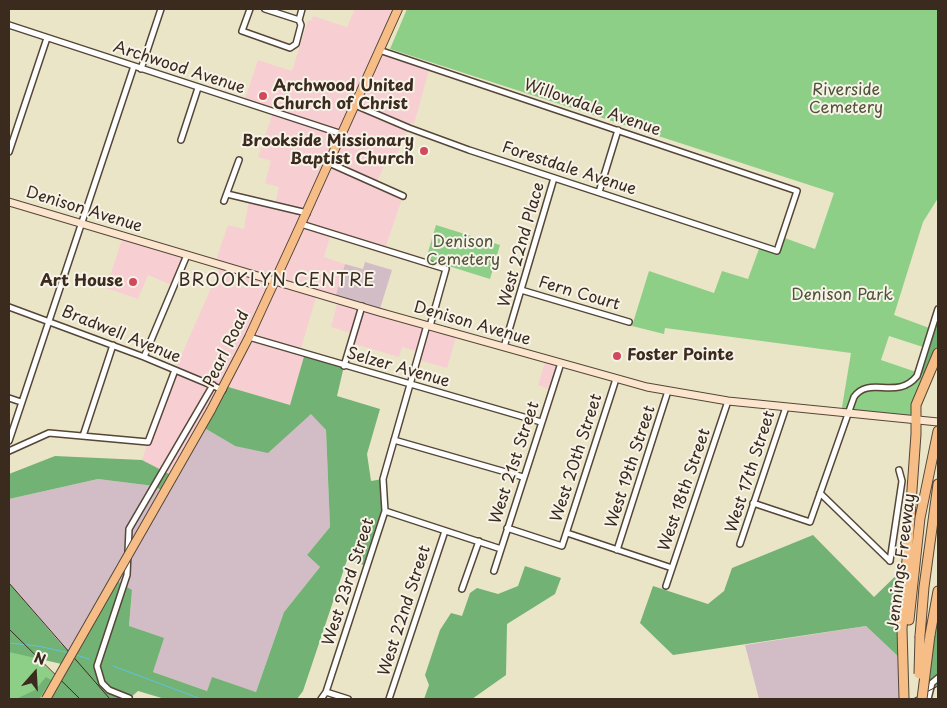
<!DOCTYPE html>
<html>
<head>
<meta charset="utf-8">
<style>
	body { margin:0 }
	#map { position:relative; width:947px; height:708px; overflow:hidden; background:#ebe5c8; font-family:"Playpen Sans",sans-serif }
	canvas { display:block }
	.frame { position:absolute; inset:0; border:10px solid #3b2a1e; pointer-events:none }
	.north { position:absolute; left:10px; top:648px; width:50px; height:50px; -webkit-text-stroke:4px #f7f3e8; paint-order:stroke; rotate:19deg; font-size:14px; font-weight:700; line-height:20px; text-align:center; color:#3b2a1e }
	.north::after { content:''; display:block; margin:auto; width:18px; height:22px; background:#3b2a1e; clip-path:polygon(50% 0,100% 100%,50% 72%,0 100%) }
</style>
</head>
<body>
<div id="map">
<canvas width="947" height="708"></canvas>
<div class="frame"></div>
<div class="north">N</div>
</div>
<script>
const ctx = document.querySelector('canvas').getContext('2d');
ctx.lineJoin = 'round';
function paint(path, color) {
  ctx.fillStyle = color;
  ctx.fill(path, 'evenodd');
}
function stroke(path, color, width, dash) {
  ctx.strokeStyle = color;
  ctx.lineWidth = width;
  ctx.lineCap = dash ? 'butt' : 'round';
  ctx.setLineDash(dash || []);
  ctx.stroke(path);
}
function label(font, color, halo, rows, align = 'center') {
  ctx.font = font + ' "Playpen Sans",sans-serif';
  ctx.lineWidth = 4;
  ctx.setLineDash([]);
  ctx.textBaseline = 'middle';
  ctx.strokeStyle = halo;
  ctx.fillStyle = color;
  for (const [text, x, y, turn = 0] of rows) {
    ctx.save();
    ctx.translate(x, y);
    ctx.rotate((+turn || 0) * Math.PI / 180);
    ctx.textAlign = isNaN(turn) ? turn : align;
    if (halo) ctx.strokeText(text, 0, 0);
    ctx.fillText(text, 0, 0);
    ctx.restore();
  }
}
paint(new Path2D(`
	M355 9H398L379 50 430 67 414 124 411 123 393 163 386 161 376 184 403 196 385 249 331 234 324 257 345 264 335 298 317 294 300 352 305 353 290 405 225 386 173 476 142 460 148 442 175 370 221 265 215 263 228 225 244 229 249 199 275 205 279 187 265 183 271 161 258 157 273 112 244 102 258 60 292 71 308 20 311 21 313 16 347 27Z
	M123 236 187 255 174 286 148 275 138 299 106 288Z
	M338 300 457 334 447 368 418 360 419 352 402 347 399 357 351 343 353 334 331 327Z
	M546 359 561 363 552 390 538 385Z`), '#f7cfd3');
paint(new Path2D(`
	M365 262 392 270 379 312 335 298 345 264 363 269Z
	M312 413 326 430 330 527 307 555 320 567 284 612 256 692 212 678 207 691 153 672 129 626 132 590 73 654 61 644 9 583V499L98 479 154 486 165 492 201 426 235 446Z
	M866 626 902 660 905 699H759L745 645Z`), '#d2bdc7');
paint(new Path2D(`
	M407 9H938V198L923 222 894 315 932 329 926 348 889 336 881 360 928 376 916 418 841 413 851 353 665 328 664 334 632 326 649 271 714 293 722 271 748 279 760 246 777 251 782 237 815 249 834 193 390 49Z
	M436 225 500 245 490 279 426 259Z
	M9 631 57 677 43 699H9Z`), '#8dcf87');
paint(new Path2D(`
	M938 309V353L928 376 918 373Z
	M305 353 344 366 337 396 380 409 367 454 371 481 383 479 385 511 367 566 347 560 303 691 297 699H165L138 691 129 699H46L66 665 9 652V583L61 644 73 654 115 580 132 590 129 626 164 638 153 672 207 691 212 677 256 692 284 612 320 567 307 555 330 527 326 430 311 414 268 453 235 446 201 426 225 386 290 405Z
	M55 456 142 460 173 476 165 492 154 486 98 479 9 499V474Z
	M813 535 874 597 906 566 902 660 866 626 673 655 640 623 653 586 708 604 724 591 732 568Z
	M525 566 561 578 555 594 507 624 506 675 472 699H424L429 685 425 675 440 630 451 613 462 616 470 593 477 588 498 594 518 586Z
	M938 591V686L922 697Z
	M46 677 51 680 39 699H16L35 690Z`), '#72b274');
stroke(new Path2D(`
	M9 643 38 646 69 653
	M76 655 89 659
	M113 666 201 699`), '#5fc3dd', 1);
const street = new Path2D(`
	M250 9 242 31 290 48 296 44 301 25 299 20 302 9
	M265 9 299 20
	M9 25 342 134
	M141 69 161 9
	M355 105 409 128 469 150 777 251 797 191 379 50
	M181 140 198 88
	M9 152 47 38
	M329 163 403 196
	M599 192 618 130
	M227 194 307 213
	M224 201 239 160
	M301 224 446 269 430 326
	M521 290 629 322
	M9 307 144 357 223 390
	M249 337 541 422
	M504 347 554 178
	M144 357 187 255
	M344 366 362 306
	M9 398 21 402
	M83 436 113 345
	M394 440 523 477
	M9 441 134 66
	M9 451 49 433 148 442 175 370
	M820 493 890 561
	M753 503 810 522 854 397C869 375 897 401 917 376L938 309
	M385 511 501 549
	M507 528 562 546 616 379
	M567 533 672 568
	M740 544 786 407
	M617 550 668 391
	M890 561 902 481 899 470
	M494 571 561 363
	M666 586 728 401
	M462 589 479 541
	M326 692 348 699
	M129 698 109 690 102 683 97 666 127 575 129 529 213 385
	M321 699 326 692 385 511 383 479 427 325
	M389 699 445 531
	M928 699 932 683 938 678`);
const secondary = new Path2D(`
	M9 202 379 312 647 387 728 401 938 422`);
const primary = new Path2D(`
	M211 410 249 337 301 224 398 9`);
const highway = new Path2D(`
	M909 620 920 518 938 431
	M930 635 938 591
	M920 636 924 587 938 484
	M904 698 902 629 916 434V405L938 353`);
stroke(street, '#554638', 8);
stroke(secondary, '#554638', 9);
stroke(primary, '#554638', 10);
stroke(highway, '#554638', 11);
stroke(street, '#fff', 5);
stroke(secondary, '#fbe5cf', 7);
stroke(primary, '#f6be86', 8);
stroke(highway, '#f6be86', 9);
stroke(new Path2D(`
	M9 583 110 699
	M9 629 80 699
	M913 699 938 686`), '#3b2a1e', 1);
const primaryBridge = new Path2D(`
	M46 699 211 410`);
const highwayBridge = new Path2D(`
	M919 674 920 636
	M922 699 930 635`);
stroke(primaryBridge, '#554638', 10, []);
stroke(highwayBridge, '#554638', 11, []);
stroke(primaryBridge, '#f6be86', 8);
stroke(highwayBridge, '#f6be86', 9);
for (const [x, y, r, color] of [
	[263,96,5,"#d1495b"],
	[424,151,5,"#d1495b"],
	[133,282,5,"#d1495b"],
	[617,356,5,"#d1495b"]
]) {
  const dot = new Path2D();
  dot.arc(x, y, r, 0, 2 * Math.PI);
  ctx.fillStyle = color;
  ctx.fill(dot);
  stroke(dot, '#f7f3e8', 2);
}
label('16px', '#3b2a1e', '#f7f3e8', [
	["Archwood Avenue",179,68,18],
	["Willowdale Avenue",592,108,19],
	["Forestdale Avenue",569,169,18],
	["Denison Avenue",84,210,17],
	["West 22nd Place",522,245,-74],
	["Fern Court",579,294,16],
	["Denison Avenue",472,324,16],
	["Bradwell Avenue",121,335,22],
	["Pearl Road",227,349,-64],
	["Selzer Avenue",398,368,16],
	["West 20th Street",577,458,-72],
	["West 21st Street",515,463,-72],
	["West 19th Street",631,467,-72],
	["West 17th Street",751,472,-72],
	["West 18th Street",685,490,-71],
	["Jennings Freeway",902,562,-83],
	["West 23rd Street",349,582,-72],
	["West 22nd Street",405,611,-72]
]);
label('bold 16px', '#3b2a1e', '#f7f3e8', [
	["Archwood United",273,87],
	["Church of Christ",273,105],
	["Brookside Missionary",414,142,"right"],
	["Baptist Church",414,160,"right"],
	["Art House",123,282,"right"],
	["Foster Pointe",627,356]
], 'left');
label('16px', '#505338', '#f7f3e8', [
	["Riverside",846,91],
	["Cemetery",846,109],
	["Denison",463,243],
	["Cemetery",463,261],
	["Denison Park",842,296]
]);
ctx.letterSpacing = '1px';
label('18px', '#3b2a1e', '#f7f3e8', [
	["BROOKLYN CENTRE",277,281]
]);
ctx.letterSpacing = '0px';
</script>
</body>
</html>
